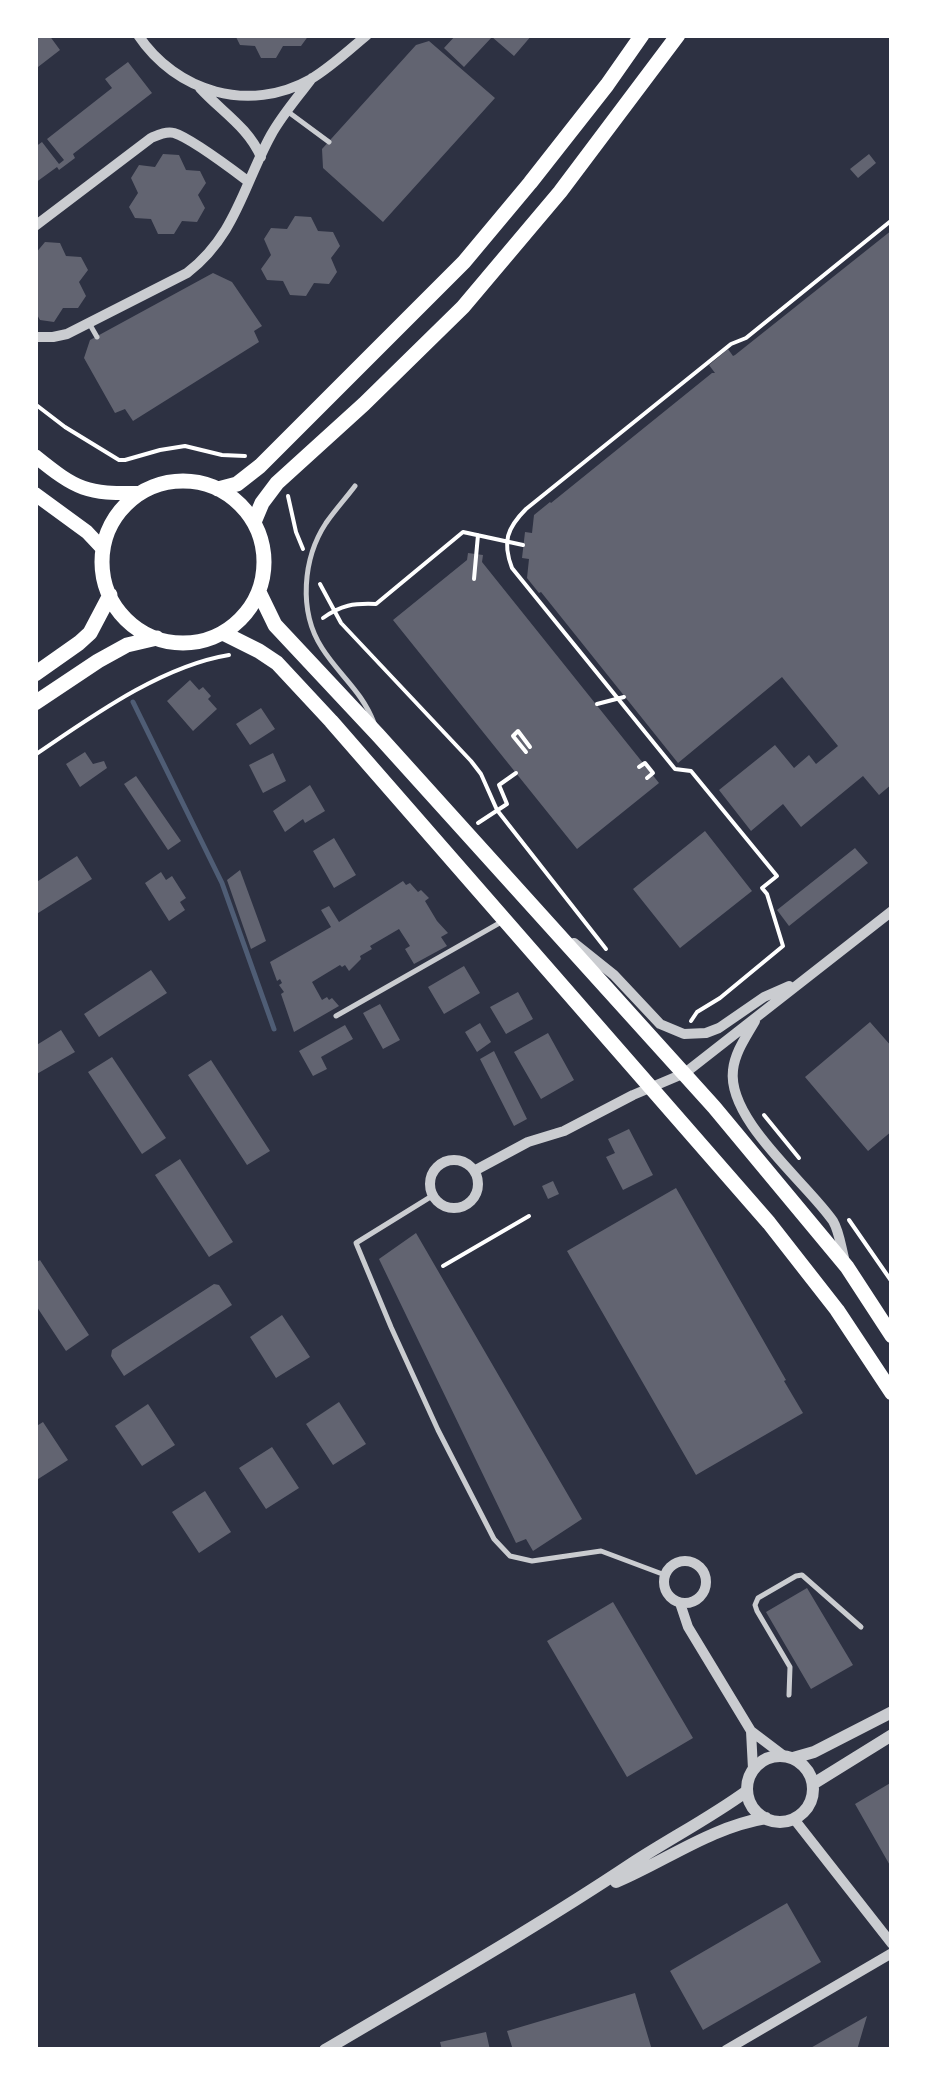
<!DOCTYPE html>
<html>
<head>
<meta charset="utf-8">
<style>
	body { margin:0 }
	#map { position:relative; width:927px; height:2085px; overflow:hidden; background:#2d3142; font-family:"Noto Serif",serif }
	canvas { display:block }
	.frame { position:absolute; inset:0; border:38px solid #fff; pointer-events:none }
</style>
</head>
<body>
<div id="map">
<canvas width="927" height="2085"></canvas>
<div class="frame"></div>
</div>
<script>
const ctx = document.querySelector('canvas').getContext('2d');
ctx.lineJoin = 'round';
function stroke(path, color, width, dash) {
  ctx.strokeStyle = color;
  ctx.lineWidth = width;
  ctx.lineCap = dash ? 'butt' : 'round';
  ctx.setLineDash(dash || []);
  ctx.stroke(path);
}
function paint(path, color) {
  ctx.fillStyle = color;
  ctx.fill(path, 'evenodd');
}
stroke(new Path2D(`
	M133 702 222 883 274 1029`), '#4f5d75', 5);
paint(new Path2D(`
	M35 35H49L60 50 38 67 35 63Z
	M235 35H309L301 46H283L276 58H261L255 46 240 45Z
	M456 35H532L514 56 492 37 464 67 444 48Z
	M429 41 495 98 383 222 323 168 322 149 416 45Z
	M128 62 152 93 73 154 75 158 59 170 57 167 35 183V147L42 142 59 164 64 160 47 139 112 88 105 79Z
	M163 154 179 155 186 170 200 171 206 183 198 195 205 208 197 222 182 221 174 234H158L151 219 135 218 129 207 138 193 131 178 139 165 155 167Z
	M869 154 876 163 858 178 850 169Z
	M295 216 311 217 318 231 333 232 340 246 331 258 337 272 329 284 314 283 306 296 290 295 283 281 267 280 261 269 271 255 264 239 271 228 287 229Z
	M892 230V784L879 795 863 776 801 827 783 804 751 831 719 790 775 745 794 768 809 755 816 764 838 746 782 677 678 763 541 592 539 593 527 578 529 559 522 558 525 532 532 533 534 515 550 502 551 503 712 373H715L709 365 728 349 733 356 735 355Z
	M45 242 60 243 66 256 81 257 88 270 79 282 86 296 78 308H63L54 322 40 320 35 311V254Z
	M213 273 232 282 262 326 254 331 259 342 133 421 125 409 115 413 84 358 90 340Z
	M468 553 483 555 482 562 659 783 577 849 393 620 467 560Z
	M190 680 199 690 203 687 211 696 208 699 217 709 193 731 167 701Z
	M261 708 275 729 250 745 236 724Z
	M85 752 93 764 104 761 107 768 80 787 66 764Z
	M273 753 286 781 263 793 249 765Z
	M136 776 181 841 168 850 124 784Z
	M310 785 325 811 305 823 303 819 285 832 273 811Z
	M705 831 752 891 680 948 633 889Z
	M334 838 356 875 334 888 313 851Z
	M855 848 868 863 789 926 777 910Z
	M77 856 92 879 35 915V883Z
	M240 870 266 941 251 949 227 880Z
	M161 872 166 880 172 876 186 898 180 902 185 910 169 921 145 883Z
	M403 881 406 885 410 883 418 892 421 890 429 898 425 901 437 921 448 933 441 937 447 946 414 964 405 949 410 946 399 929 370 946 372 949 360 956 361 959 349 971 345 965 342 967 340 965 312 982 322 1000 327 997 329 1000 332 998 339 1006 294 1032 281 994 284 992 279 985 282 983 280 979 277 981 270 962 331 927 321 910 329 906 339 922Z
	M464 966 480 993 444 1014 428 987Z
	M151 970 167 993 99 1037 84 1014Z
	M518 992 533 1019 506 1034 490 1007Z
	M380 1004 400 1040 383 1049 363 1013Z
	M870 1022 892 1047V1131L868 1151 805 1077Z
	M480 1023 491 1042 477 1052 465 1032Z
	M345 1025 353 1039 321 1057 327 1069 313 1076 299 1051Z
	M61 1030 75 1052 35 1075V1046Z
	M548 1033 574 1080 541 1099 514 1052Z
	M494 1051 527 1119 514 1126 480 1059Z
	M112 1057 166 1138 142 1154 88 1072Z
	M211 1060 270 1151 247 1165 188 1075Z
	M629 1129 653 1175 623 1190 606 1157 615 1153 608 1139Z
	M180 1159 233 1242 209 1257 155 1175Z
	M553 1181 559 1194 548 1199 542 1186Z
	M676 1188 786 1380 784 1381 803 1413 696 1475 567 1251Z
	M416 1233 582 1519 533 1551 526 1539 516 1543 379 1259Z
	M40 1260 89 1335 66 1351 35 1304V1263Z
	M214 1284 219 1285 232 1305 124 1376 111 1356 112 1350Z
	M282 1315 310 1357 276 1378 250 1337Z
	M339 1402 366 1444 333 1465 306 1424Z
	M148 1404 175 1445 142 1466 115 1426Z
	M43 1422 68 1460 35 1481V1427Z
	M272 1447 299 1488 266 1509 239 1468Z
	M205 1491 231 1532 199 1553 172 1512Z
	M807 1588 853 1665 811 1689 766 1612Z
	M613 1602 693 1738 627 1777 547 1641Z
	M892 1782V1869L855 1804Z
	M787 1903 821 1962 703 2030 670 1971Z
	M635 1993 652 2050H513L507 2031Z
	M867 2016 857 2050H807Z
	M486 2032 490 2050H442L440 2042Z`), '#626471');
stroke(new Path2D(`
	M35 404 65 427 119 460H125L160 450 185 446 222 455 245 456
	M288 496 296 532 303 549
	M474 579 478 535
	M320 584 341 623 471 761 481 774 497 810 606 949
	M323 618C341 605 354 603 376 604L463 532 523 545
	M597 704 624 697
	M526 752 513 736 518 731 530 747
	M35 755C91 717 161 666 229 655
	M639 767 645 763 653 773 647 778
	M478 823 507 804 499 785 516 773
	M691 1021 697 1012 720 998 783 946 767 894 762 888 777 876 691 771 675 769 512 568C502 542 507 528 526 509L731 344 746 338 892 220
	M764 1115 799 1158
	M849 1220 892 1282
	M443 1266 529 1216`), '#fff', 4);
stroke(new Path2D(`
	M287 111 329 142
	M89 323 97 337
	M355 486C346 498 335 510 326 523 303 558 298 611 322 648 339 675 362 691 374 723
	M336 1016 503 921
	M432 1196 356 1243 391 1327 438 1430 494 1539 510 1556 532 1561 601 1551 665 1575
	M789 1695 790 1667 757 1611 755 1605 758 1598 796 1576 802 1575 861 1627`), '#caccd0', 5);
stroke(new Path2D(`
	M138 35C176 92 249 114 311 79 331 67 349 50 367 35
	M200 88C222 112 248 127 261 157
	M35 226 151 138C158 135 166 131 174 133 191 138 233 170 249 182
	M35 337H53L67 334 187 273C236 235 243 186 271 135 282 115 298 97 312 78
	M574 943 614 975 660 1024 684 1034 706 1033 719 1028 764 997 789 986
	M755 1021C746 1037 735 1052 733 1070 727 1120 806 1182 833 1221 839 1231 841 1246 844 1258
	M430 1184a24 24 0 1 1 48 0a24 24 0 1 1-48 0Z
	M474 1171 528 1142 564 1131 633 1095 685 1073 892 911
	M664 1582a21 21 0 1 1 42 0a21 21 0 1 1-42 0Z
	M680 1603 688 1627 751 1731 784 1756
	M751 1731 753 1769
	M794 1819 892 1944
	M726 2050 892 1953`), '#caccd0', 10);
stroke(new Path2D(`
	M747 1789a33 33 0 1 1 66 0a33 33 0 1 1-66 0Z
	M793 1758 814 1752 892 1712
	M813 1784 892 1735
	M616 1882C666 1861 711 1827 766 1818
	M325 2050C428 1989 532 1930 631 1864 669 1839 710 1818 747 1791`), '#caccd0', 12);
stroke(new Path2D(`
	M35 456C77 490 86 494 140 493
	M35 494 87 532 103 549`), '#fff', 14);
stroke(new Path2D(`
	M102 562a81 81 0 1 1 162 0a81 81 0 1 1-162 0Z
	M218 489 237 484 260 466 464 262 530 183 607 85 642 35
	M254 522 262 503 277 483 364 404 463 307 560 192 678 35
	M259 592 275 625 378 735 714 1107 847 1267 892 1336
	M223 633 259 651 277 663 331 721 769 1223 837 1310 892 1393
	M35 674 79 643 90 633 110 595
	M35 703 98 661 127 645 157 638`), '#fff', 15);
</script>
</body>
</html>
